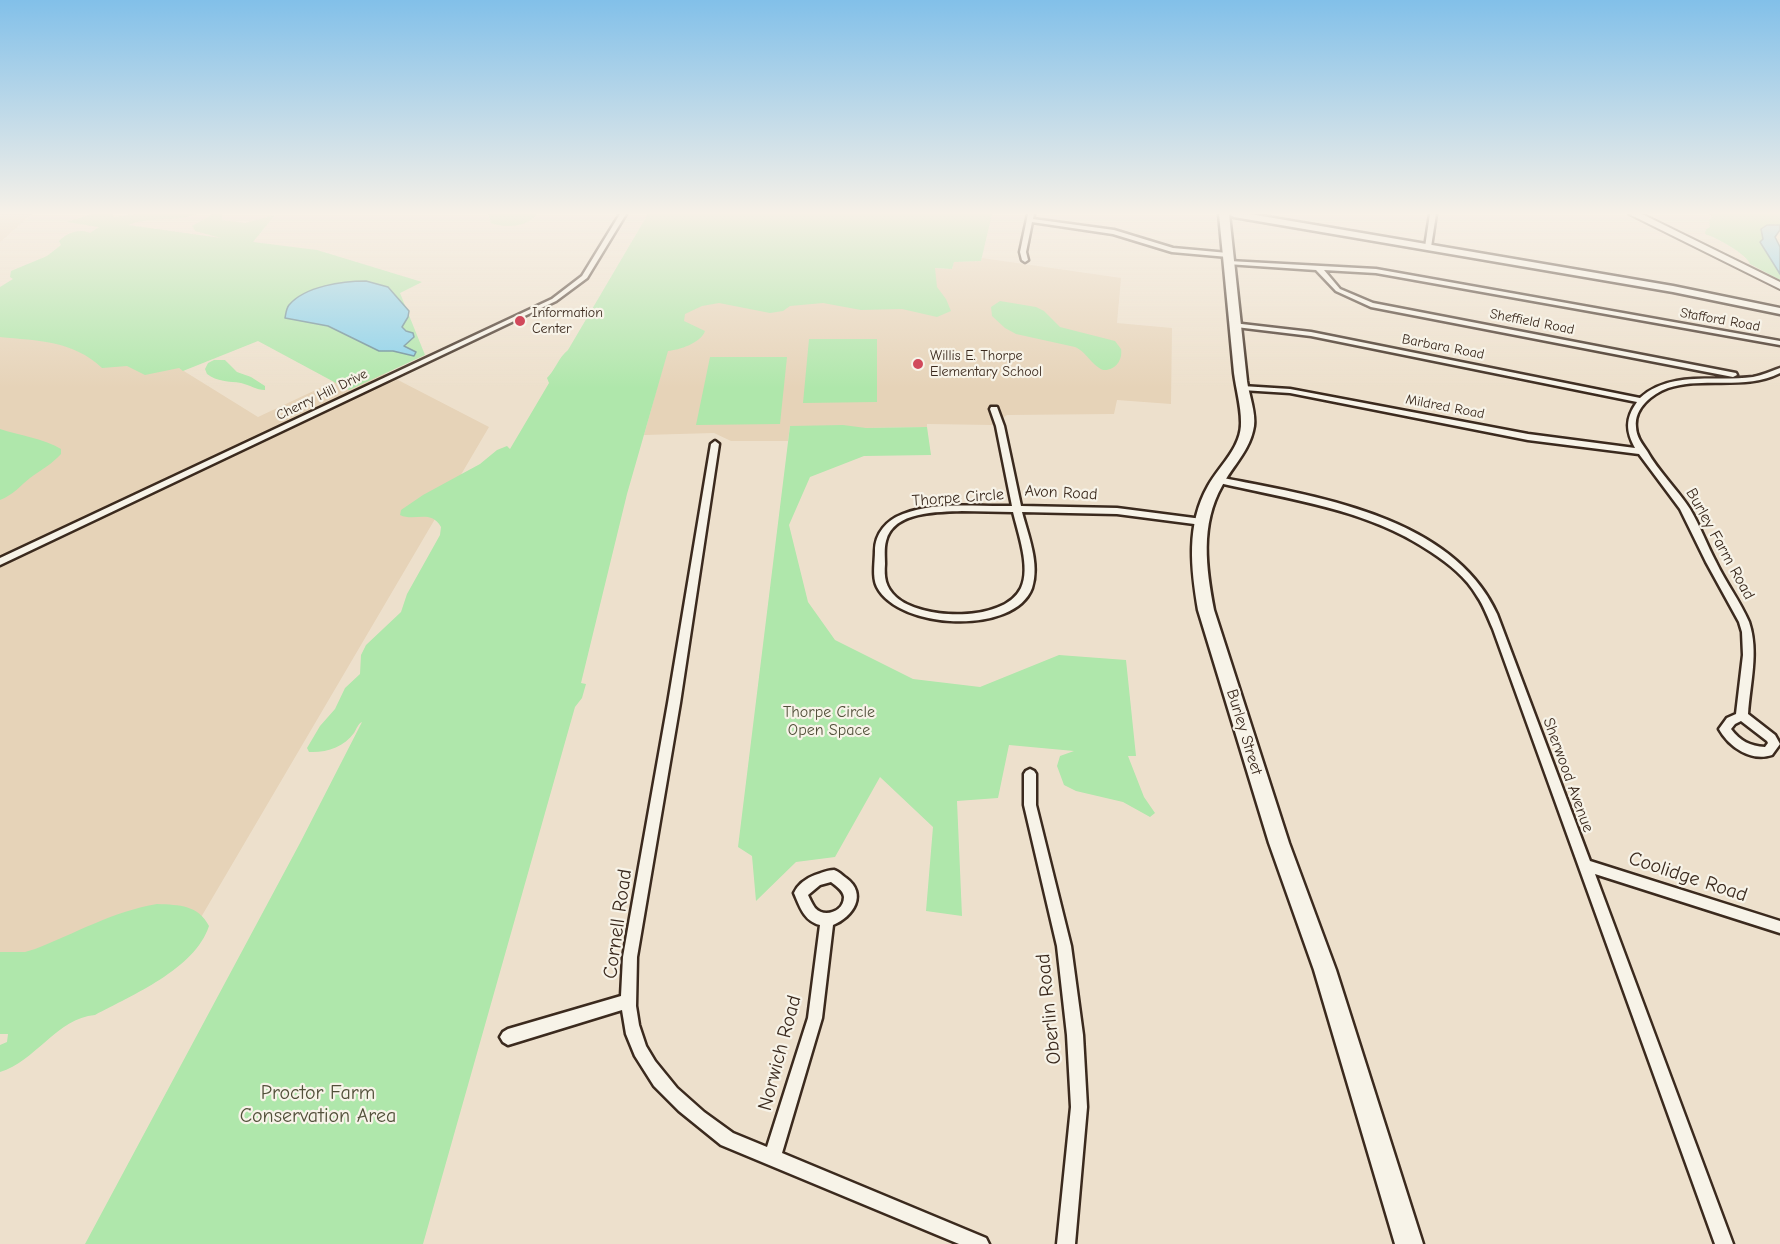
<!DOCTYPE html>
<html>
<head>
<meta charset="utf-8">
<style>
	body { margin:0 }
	canvas { display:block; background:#ede0cc }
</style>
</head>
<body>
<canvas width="1780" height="1244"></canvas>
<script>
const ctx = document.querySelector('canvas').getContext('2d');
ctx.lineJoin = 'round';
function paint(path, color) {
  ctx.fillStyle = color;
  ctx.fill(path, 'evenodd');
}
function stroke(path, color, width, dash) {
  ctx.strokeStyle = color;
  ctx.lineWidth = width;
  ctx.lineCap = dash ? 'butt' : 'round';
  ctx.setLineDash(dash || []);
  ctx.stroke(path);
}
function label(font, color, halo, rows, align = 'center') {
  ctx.font = font + ' "Comic Neue",sans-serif';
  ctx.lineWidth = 4.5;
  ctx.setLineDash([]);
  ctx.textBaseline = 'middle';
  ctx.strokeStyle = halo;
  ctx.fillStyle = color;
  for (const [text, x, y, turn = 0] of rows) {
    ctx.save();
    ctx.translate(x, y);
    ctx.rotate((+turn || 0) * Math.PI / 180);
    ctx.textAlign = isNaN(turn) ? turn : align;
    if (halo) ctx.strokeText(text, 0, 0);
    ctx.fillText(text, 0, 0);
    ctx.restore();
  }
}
paint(new Path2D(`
	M0 214H32L0 242Z
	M982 258 1121 278 1117 323 1172 328 1171 404 1117 400 1114 414 1007 415 993 425 927 424V427L862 428 790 426 788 441H731L714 433 644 435 678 313 836 264 952 269 954 262 981 261Z
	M0 331 150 357 179 368 258 417 369 365 489 427 200 919 0 969Z`), '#e6d3b8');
paint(new Path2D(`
	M92 214H113V217L135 214H196C174 223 150 216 128 225L221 238 195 231 192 226 213 214H222V220L245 223 275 215 253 242 317 250 422 282 400 293 425 355 349 390 258 341 183 371 179 368 145 375 127 366 102 368C72 340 38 341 0 337V287L13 279 10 277 11 271 47 256 61 245 59 241C67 233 79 228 90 233L99 227 67 222Z
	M488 214H536V215C527 227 505 228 491 223Z
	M648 214H992L981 261 954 262 952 269 935 268 937 287 946 299 951 311 937 317 902 309 861 310 823 303 790 306 783 311 770 313 719 303 702 306 685 314 684 321 705 331C701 343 679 350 668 351L627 494 581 683 586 684 582 698 575 707 423 1244H85L300 843 362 722C358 724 357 728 354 733 344 747 326 753 309 752L307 748 320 726 335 709 345 688 360 674 361 655 366 645 401 612 407 594 440 535 441 527C431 509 414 522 400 515L401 510 423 495 480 464 497 450 507 446 510 449 549 383 547 378C556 369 558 358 568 350Z
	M1709 214H1780V225H1767L1763 245 1780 274V280L1750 264C1748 255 1716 237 1705 234L1706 229 1710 227 1709 219 1713 217Z
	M1000 301 1036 307 1044 311 1060 327 1115 341 1121 349C1123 360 1115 371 1103 370 1089 363 1087 352 1075 347L1016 334 1005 328 992 316 991 307Z
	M809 339H877V402L803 403Z
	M710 357H787L780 424 696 425Z
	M225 360 237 372 251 377 265 386V390C256 390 250 385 241 383 229 381 217 382 207 374L205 369 208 363 214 360Z
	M843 425 866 428 927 427 931 455 864 456 810 477 789 525 808 602 835 640 913 679 980 687 1059 655 1126 660 1136 756H1128L1144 797 1155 813 1150 817 1123 802 1076 791 1064 785 1057 766 1060 756 1074 751 1009 745 998 798 957 801 962 916 926 911 933 827 880 777 835 857 796 862 756 901 752 856 738 847 790 426Z
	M0 429C18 435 45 439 61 449V454C52 464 41 470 30 478 20 486 13 495 0 500Z
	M157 904C180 905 198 905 209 926 195 969 132 995 95 1015 57 1018 35 1062 0 1072V1045L7 1042 8 1034H0V952H25L35 949C76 933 114 911 157 904Z`), '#afe7ab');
const water = new Path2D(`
	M1767 225H1780V230L1775 237 1780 247V274L1760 242 1763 239 1761 229Z
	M366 281 388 287 409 311 408 317 402 327 406 331 413 333 414 337 404 346 416 352 414 356 393 351H379L328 326 285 318C286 313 286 309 289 305 305 286 343 281 366 281Z`);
paint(water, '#89d1eb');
stroke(water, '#6a8e99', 1.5);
const street = new Path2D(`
	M620 214H626L587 278 556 301 0 565V558L552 299 582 276Z
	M1028 214H1034L1033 219 1114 230 1173 248 1228 253 1231 255 1228 257 1172 252 1113 234 1032 222 1026 252 1028 260 1025 262 1022 260 1020 252Z
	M1430 214H1436L1431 247 1428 249 1425 247Z
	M1229 261 1376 269 1780 341V345L1376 273 1324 270 1340 289 1373 303 1736 373 1737 375 1733 377 1371 307 1336 291 1316 270 1227 264 1226 263Z
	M1233 323 1311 332 1640 398C1670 370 1717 382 1753 377 1763 375 1771 371 1780 368V373C1745 391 1704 376 1668 388 1652 394 1634 408 1636 427 1636 436 1642 444 1647 451 1658 471 1677 489 1690 509 1700 526 1707 545 1716 562 1726 583 1740 601 1749 622 1759 652 1750 683 1748 714L1775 735 1780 744 1772 755C1751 762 1729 747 1719 729L1727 718 1736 714 1743 655 1742 632 1739 622 1706 562 1680 509 1639 454 1528 440 1290 393 1242 390 1238 388 1242 386 1290 389 1528 434 1635 448C1626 431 1625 419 1637 402L1311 336 1236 327 1232 325ZM1741 721 1767 741 1768 743 1765 747C1750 746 1740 741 1731 729L1735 724Z
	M991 407H997L1004 426 1021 506 1117 508 1202 519 1207 522 1202 525 1117 514 1022 512C1028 535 1040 564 1032 588 1014 636 898 629 877 587 872 577 875 562 875 551 875 533 887 520 903 514 937 501 976 507 1012 506L996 426 990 409ZM962 511 1013 512C1018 533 1031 568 1021 588 1004 623 921 620 896 597 885 587 884 577 885 564 885 556 884 548 886 541 893 511 938 512 962 511Z
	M715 441 719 444 680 703 637 957 636 1006 639 1025 646 1046 655 1061 677 1088 704 1112 733 1133 767 1147 808 1018 820 925C804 921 800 907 794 893 798 884 807 878 815 875 821 873 828 870 834 870 838 871 842 875 846 878 868 894 853 917 833 925L822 1018 782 1153 986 1238 989 1244H959L721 1145 679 1111 654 1086 635 1056 626 1034 622 1010 508 1045 503 1042 500 1037 503 1032 508 1029 621 996 623 957 668 703 711 444ZM831 882C836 886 843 890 844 897 844 912 824 918 815 908 812 904 810 899 808 895L820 885Z
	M1218 477C1313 496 1452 515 1497 614L1590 861 1780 921V933L1595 874 1733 1244H1715L1493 629C1488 618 1484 606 1477 596 1466 577 1449 564 1431 552 1366 508 1290 500 1215 482V478Z
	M1030 769 1034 771 1036 774V805L1071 946 1083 1035 1087 1107 1075 1244H1057L1071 1107 1067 1035 1057 946 1024 805V774L1026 771Z`);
const secondary = new Path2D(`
	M1219 214H1229C1235 270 1241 326 1247 381 1249 395 1256 413 1254 426 1250 451 1233 465 1222 486 1200 525 1206 568 1214 610L1289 843 1336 970 1423 1244H1395L1314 970 1269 843 1198 610C1191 568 1186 525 1208 486 1219 466 1242 447 1241 422 1241 406 1236 389 1234 373 1229 320 1224 267 1219 214Z
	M1229 214H1250L1673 286 1780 308V314L1673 292 1234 217Z`);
const primary = new Path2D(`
	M1629 214H1642L1780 282V289Z`);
stroke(street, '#3b2a1e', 5);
stroke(secondary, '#3b2a1e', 5);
stroke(primary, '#3b2a1e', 4);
paint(street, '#f7f3e8');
paint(secondary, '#f7f3e8');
paint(primary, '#f7f3e8');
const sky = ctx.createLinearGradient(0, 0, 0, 388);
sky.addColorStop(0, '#82c0e9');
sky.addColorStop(0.55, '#f7f1e8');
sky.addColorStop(1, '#f7f1e800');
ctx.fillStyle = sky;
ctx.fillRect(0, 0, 1780, 388);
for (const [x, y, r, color] of [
	[520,321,6,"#d1495b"],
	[918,364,6,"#d1495b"]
]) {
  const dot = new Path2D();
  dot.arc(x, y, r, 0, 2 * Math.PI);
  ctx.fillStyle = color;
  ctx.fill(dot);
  stroke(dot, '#f7f3e8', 2);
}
label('14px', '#3b2a1e', '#f7f3e8', [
	["Information",532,313],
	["Center",532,329],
	["Willis E. Thorpe",930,356],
	["Elementary School",930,372]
], 'left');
label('14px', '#3b2a1e', '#f7f3e8', [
	["Stafford Road",1720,320,10],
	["Sheffield Road",1532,322,11],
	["Barbara Road",1443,347,11],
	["Cherry Hill Drive",322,395,-26],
	["Mildred Road",1445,407,11]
]);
label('16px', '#3b2a1e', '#f7f3e8', [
	["Avon Road",1061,493,3],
	["Thorpe Circle",958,498,-4],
	["Burley Farm Road",1720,544,61],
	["Burley Street",1244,732,73],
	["Sherwood Avenue",1568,775,70]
]);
label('16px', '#52503a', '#f7f3e8', [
	["Thorpe Circle",829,712],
	["Open Space",829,730]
]);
label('20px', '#3b2a1e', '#f7f3e8', [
	["Coolidge Road",1688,877,18],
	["Cornell Road",618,924,-82],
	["Oberlin Road",1049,1009,-96],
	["Norwich Road",780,1053,-75]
]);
label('20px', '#52503a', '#f7f3e8', [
	["Proctor Farm",318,1093],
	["Conservation Area",318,1116]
]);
</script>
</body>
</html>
